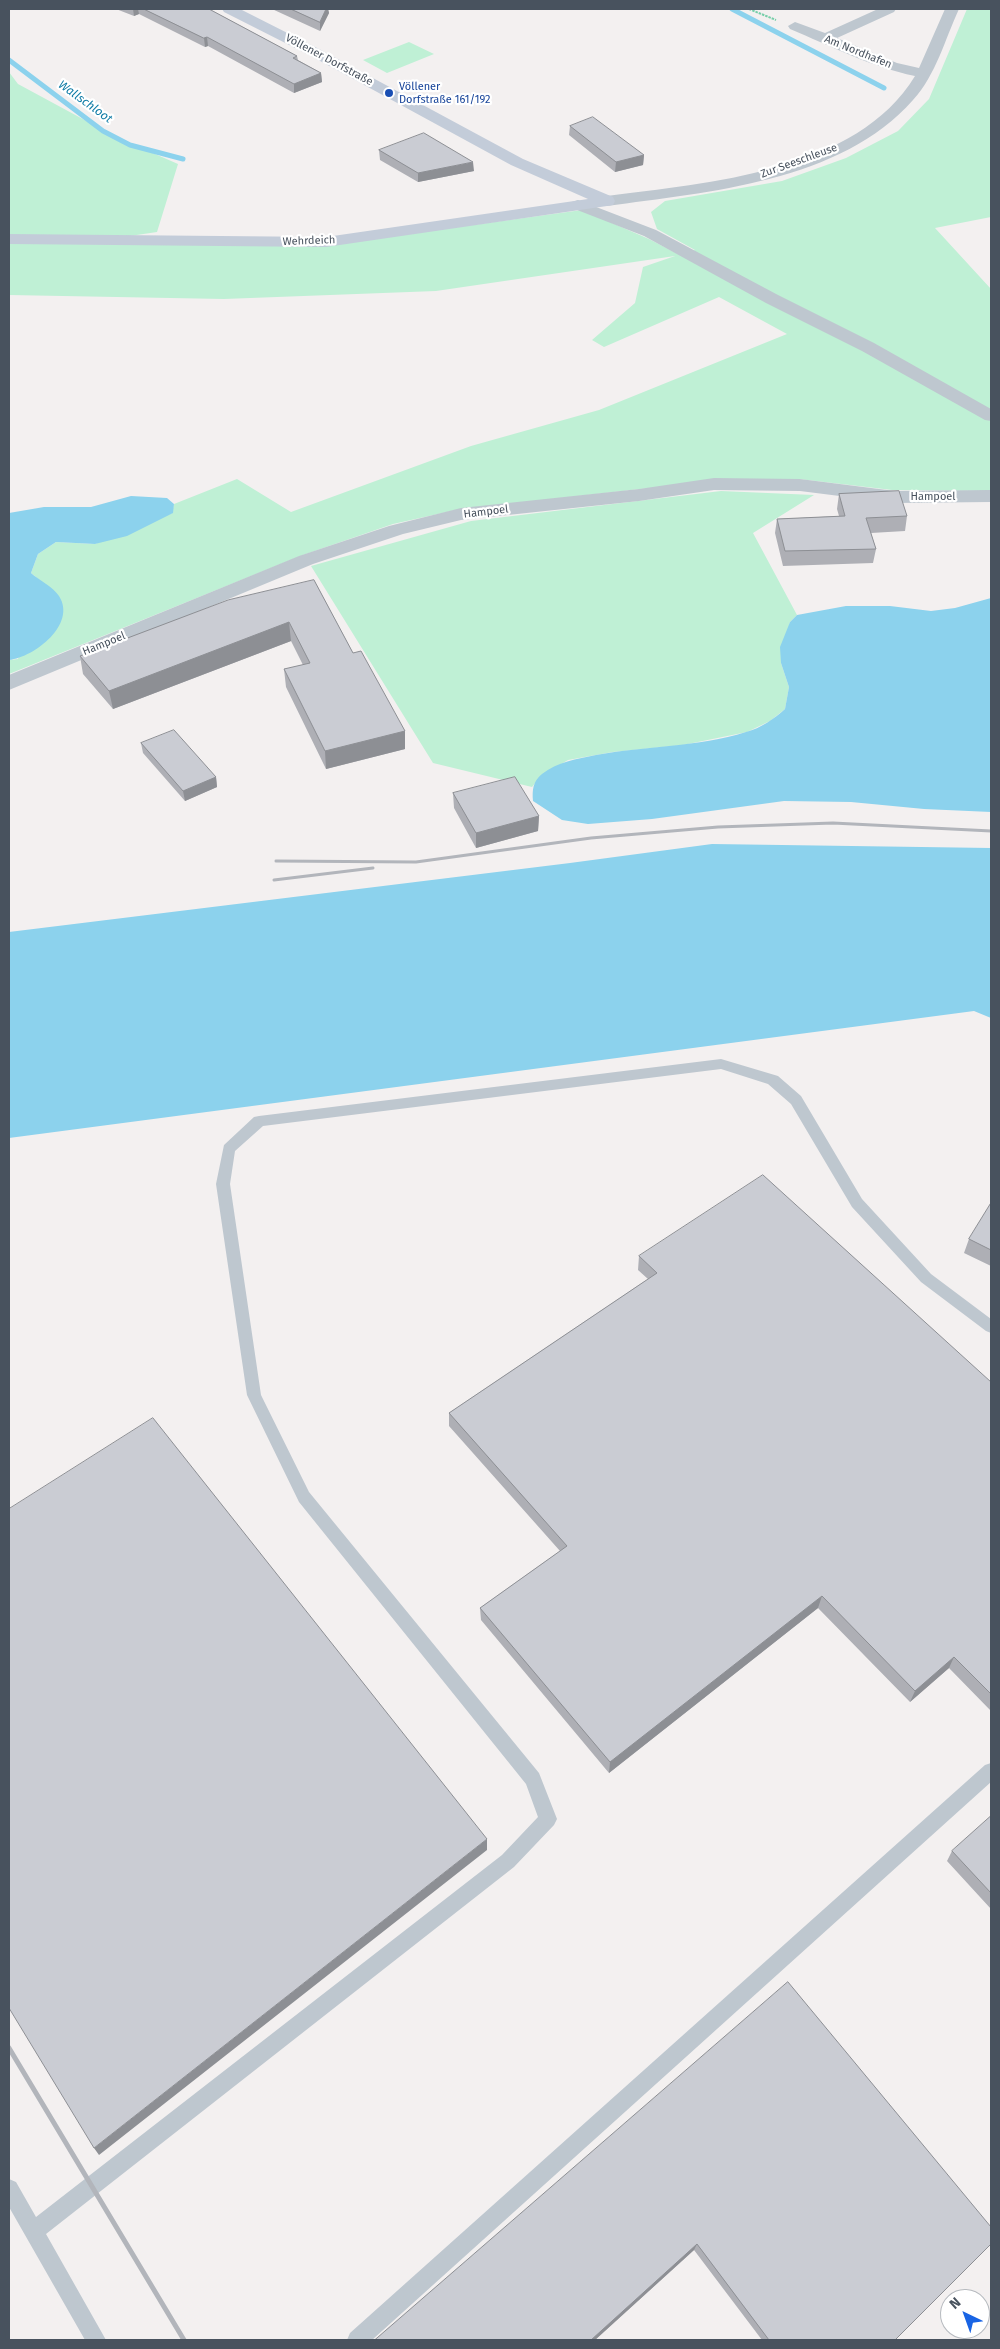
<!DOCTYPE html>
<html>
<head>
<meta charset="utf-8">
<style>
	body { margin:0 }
	#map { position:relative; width:1000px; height:2349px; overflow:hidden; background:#f3f0f0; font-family:"Fira Sans",sans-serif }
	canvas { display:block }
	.frame { position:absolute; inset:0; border:10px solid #48525e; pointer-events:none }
	.north { position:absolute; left:940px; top:2289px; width:50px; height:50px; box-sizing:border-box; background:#fff; border:1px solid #b6babf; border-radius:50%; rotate:318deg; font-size:14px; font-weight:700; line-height:20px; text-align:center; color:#48525e }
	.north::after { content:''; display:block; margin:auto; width:18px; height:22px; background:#1964e4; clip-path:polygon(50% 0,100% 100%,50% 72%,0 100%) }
</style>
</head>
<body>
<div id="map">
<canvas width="1000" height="2349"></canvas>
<div class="frame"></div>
<div class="north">N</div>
</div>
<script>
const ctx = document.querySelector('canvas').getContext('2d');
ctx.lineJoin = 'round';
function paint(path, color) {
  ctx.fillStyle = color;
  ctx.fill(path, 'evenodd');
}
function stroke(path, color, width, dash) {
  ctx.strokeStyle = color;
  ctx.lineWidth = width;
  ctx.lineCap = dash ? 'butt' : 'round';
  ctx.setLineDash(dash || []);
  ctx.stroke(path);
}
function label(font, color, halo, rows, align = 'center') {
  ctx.font = font + ' "Fira Sans",sans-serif';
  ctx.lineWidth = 4.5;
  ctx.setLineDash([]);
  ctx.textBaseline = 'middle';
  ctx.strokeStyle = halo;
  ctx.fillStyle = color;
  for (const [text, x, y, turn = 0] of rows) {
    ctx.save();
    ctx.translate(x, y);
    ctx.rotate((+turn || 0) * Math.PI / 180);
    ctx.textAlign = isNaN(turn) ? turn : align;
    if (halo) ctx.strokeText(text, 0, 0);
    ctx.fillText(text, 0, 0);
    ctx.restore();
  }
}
paint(new Path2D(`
	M967 9H991V217L935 228 991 289V491L892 490 799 479 640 489 456 510 393 524 303 555 9 674V660L18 659 42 582 31 573 38 554 56 542 95 544 172 513 174 504 237 479 291 512 471 446 599 410 787 334 719 297 604 347 592 340 635 303 643 267 675 256 436 291 224 299 9 295V243L327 245 582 210 649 239 680 255 695 250 657 229 651 212 665 201 782 181 846 158 898 131 929 99Z
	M409 42 434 54 387 73 363 60Z
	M9 72 18 84 116 137 178 164 157 232 130 236 9 235Z
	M721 491 814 495 753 533 797 615 790 622 781 663 789 687 785 709 770 721 747 732 683 745 613 752 568 760 540 777 532 787 433 763 311 566 471 521Z`), '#bff0d5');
paint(new Path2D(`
	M131 496 167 498 174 504 173 513 127 536 95 544 56 542 38 554 31 573C39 580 53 587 59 596 77 624 35 657 9 660V513L44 507H91Z
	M991 598V812L924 809 851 802 784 801 652 819 588 824 562 820 533 801C532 790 533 781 542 774 557 762 577 759 596 755 645 746 698 747 746 732 761 728 774 719 785 709L789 687 781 663 780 647 790 622 797 615 846 606H890L931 611 955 608Z
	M712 844 991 848V1018L974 1011 9 1138V932L570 863Z`), '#8cd2ed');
stroke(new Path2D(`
	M732 9 884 88
	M9 60 103 131 130 145 183 159`), '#8cd2ed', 5);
stroke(new Path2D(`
	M749 9 776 20`), '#77cea9', 2, [2.5, 1]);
paint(new Path2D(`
	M721 1059 778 1076 801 1096 862 1199 931 1274 991 1319V1333L986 1331 921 1282 852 1207 791 1104 768 1084 721 1069 263 1126 235 1151 230 1184 261 1395 309 1492 539 1773 557 1819 554 1825 514 1867 46 2234 106 2340H85L9 2207V2179L16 2182 36 2217 502 1855 538 1817 526 1784 299 1502 247 1395 216 1184 224 1145 254 1117 259 1116Z
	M991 1763V1782L372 2340H347L350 2333 985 1765Z`), '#bec7cf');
paint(new Path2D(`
	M878 9H896L894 12 837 38 897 63 919 68 945 9H959C945 39 936 75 913 100 841 182 708 192 607 206L601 204 599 201 601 198 607 196C707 183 857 172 915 76 871 67 831 46 790 29L788 26 795 22 825 33Z
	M578 200 656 230 778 295 874 343 991 409V421L985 420 862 351 766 303 644 236 572 208 570 205 572 202Z
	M714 478 800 479 895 491 991 490V502L895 503 800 491 714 490 639 501 461 520 403 534 313 564 9 690V675L299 556 389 526 461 508 639 489Z`), '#bec7cf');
paint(new Path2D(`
	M222 9H240L321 50 523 159 613 197 615 201 613 205 607 206 326 247 9 244V234L326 237 588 199 511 165 311 56 224 12Z`), '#c3ccd9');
stroke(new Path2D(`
	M276 861 416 862 591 838 718 827 833 823 991 831
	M274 880 373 868`), '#b2b5bb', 3);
stroke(new Path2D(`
	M9 2048 184 2340`), '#b2b5bb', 5);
paint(new Path2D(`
	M116 9H209L297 56 298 60 321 73 322 82 294 93 208 46 205 47 139 14 134 16Z
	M272 9H328L329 13 320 31Z
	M570 126 644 155 643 165 615 172 569 135Z
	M379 150 474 171 418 182 380 160Z
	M839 494 907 516 905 531 871 533 876 549 873 563 783 566 775 533 777 519 839 516 837 509Z
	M314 580 353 653 405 731V749L326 769 286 687 284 669 303 665 291 641 113 709 83 674 80 656Z
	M141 743 216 777 217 787 185 801 143 753Z
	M453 793 539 816 538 831 476 848 454 808Z
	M991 1203V1266L964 1253 969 1239Z
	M639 1256 991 1382V1711L949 1668 910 1702 818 1608 609 1773 481 1620 480 1608 560 1551 449 1426V1413L648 1279 638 1270Z
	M991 1816V1909L947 1861 952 1851Z
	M788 1982 895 2340H762L694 2250 595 2340H375Z`), '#aeafb5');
paint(new Path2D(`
	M133 9H138L139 14 134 16Z
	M326 9H328L329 13 320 31V22Z
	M207 37 208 46 205 47 204 38Z
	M321 73 322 82 294 93V84Z
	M644 155 643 165 615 172 616 162Z
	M473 162 474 171 418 182V173Z
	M289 622 291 641 113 709 109 691Z
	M405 731V749L326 769 325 751Z
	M216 777 217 787 185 801 183 791Z
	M539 816 538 831 476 848V833Z
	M822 1596 818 1608 609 1773 610 1762Z
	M954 1657 949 1668 910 1702 915 1691Z
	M487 1839V1850L99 2155 94 2148Z
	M697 2244 694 2250 595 2340H591Z`), '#8d8f94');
const building = new Path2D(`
	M144 9H209L297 56 293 58 321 73 294 84 207 37 204 38Z
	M291 9H326L320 22Z
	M593 117 644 155 616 162 570 126Z
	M424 133 473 162 418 173 379 150Z
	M899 491 907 516 866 518 876 549 785 551 777 519 845 516 839 494Z
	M314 580 353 653 361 651 405 731 325 751 284 669 310 663 289 622 109 691 80 656 228 600Z
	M174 730 216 777 183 791 141 743Z
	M515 777 539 816 476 833 453 793Z
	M763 1175 991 1382V1694L954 1657 915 1691 822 1596 610 1762 480 1608 567 1546 449 1413 657 1273 639 1256Z
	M991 1203V1250L969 1239Z
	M153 1418 487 1839 94 2148 9 2008V1509Z
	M991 1816V1893L952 1851Z
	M788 1982 991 2227V2244L895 2340H769L697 2244 591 2340H375Z`);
paint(building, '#caccd3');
stroke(building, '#8d8f94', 1);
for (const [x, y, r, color] of [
	[389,93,5,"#1a4fb4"]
]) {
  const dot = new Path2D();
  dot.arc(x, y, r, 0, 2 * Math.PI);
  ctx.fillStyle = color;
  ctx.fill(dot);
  stroke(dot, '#fff', 2);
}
label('11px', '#48525e', '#fff', [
	["Am Nordhafen",858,52,22],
	["Völlener Dorfstraße",329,60,28],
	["Zur Seeschleuse",799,161,-20],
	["Wehrdeich",309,241,-2],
	["Hampoel",933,497],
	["Hampoel",486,512,-7],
	["Hampoel",104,644,-22]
]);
label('11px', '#164399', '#fff', [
	["Völlener",399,87],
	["Dorfstraße 161/192",399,100]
], 'left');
label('italic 12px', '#0c7aa5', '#fff', [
	["Wallschloot",85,102,36]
]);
</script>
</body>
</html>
